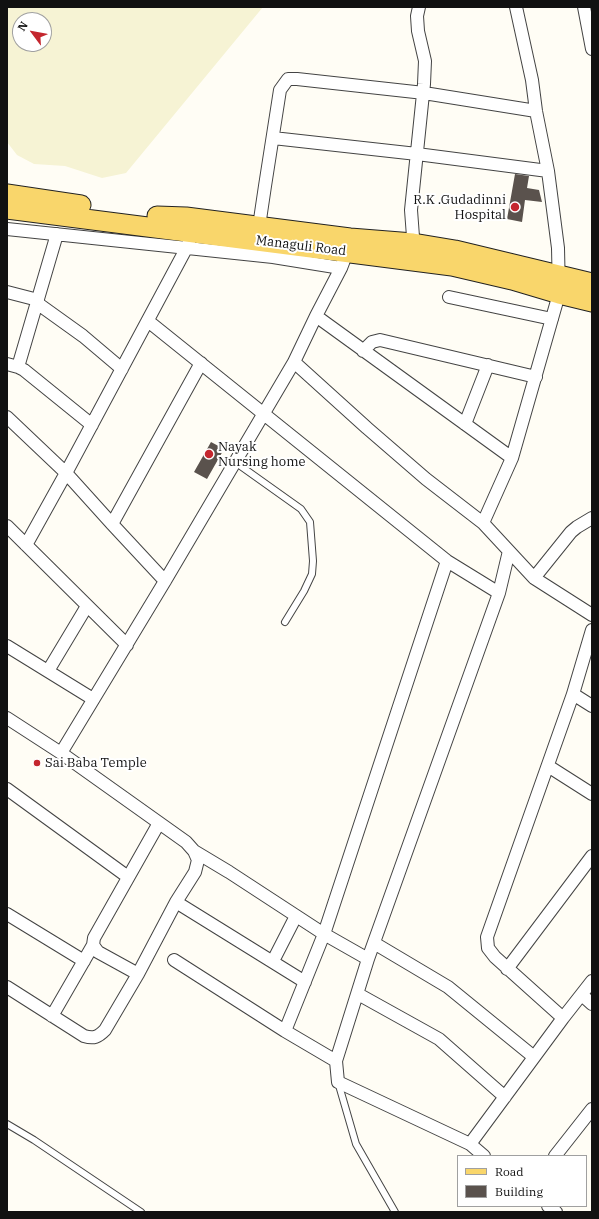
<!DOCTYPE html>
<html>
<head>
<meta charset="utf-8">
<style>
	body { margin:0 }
	#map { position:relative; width:599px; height:1219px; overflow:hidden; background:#fffdf5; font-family:"IBM Plex Serif",serif }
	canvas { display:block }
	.frame { position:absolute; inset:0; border:8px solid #111; pointer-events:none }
	.legend { position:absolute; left:457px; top:1155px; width:130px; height:52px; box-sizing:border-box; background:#fff; border:1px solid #a0a0a0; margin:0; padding:5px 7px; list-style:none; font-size:12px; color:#111 }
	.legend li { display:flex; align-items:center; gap:8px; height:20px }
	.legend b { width:20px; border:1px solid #a0a0a0 }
	.north { position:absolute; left:12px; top:12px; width:40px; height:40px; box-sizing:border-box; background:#fff; border:1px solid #a0a0a0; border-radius:50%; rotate:302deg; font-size:11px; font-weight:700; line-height:16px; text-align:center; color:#111 }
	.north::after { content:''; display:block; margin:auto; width:14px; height:18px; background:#c4262e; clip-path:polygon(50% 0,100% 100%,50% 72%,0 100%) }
</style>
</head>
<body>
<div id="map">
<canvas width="599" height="1219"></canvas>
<div class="frame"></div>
<ul class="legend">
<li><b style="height:5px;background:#f9d66b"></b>Road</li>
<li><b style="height:11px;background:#5a524d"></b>Building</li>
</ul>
<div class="north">N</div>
</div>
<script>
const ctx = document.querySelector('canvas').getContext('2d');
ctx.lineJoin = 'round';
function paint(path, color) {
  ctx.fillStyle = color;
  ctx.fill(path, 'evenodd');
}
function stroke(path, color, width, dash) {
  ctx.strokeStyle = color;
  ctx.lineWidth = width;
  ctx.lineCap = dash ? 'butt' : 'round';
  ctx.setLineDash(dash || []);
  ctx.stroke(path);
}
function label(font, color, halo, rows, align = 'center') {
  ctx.font = font + ' "IBM Plex Serif",serif';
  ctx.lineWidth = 4;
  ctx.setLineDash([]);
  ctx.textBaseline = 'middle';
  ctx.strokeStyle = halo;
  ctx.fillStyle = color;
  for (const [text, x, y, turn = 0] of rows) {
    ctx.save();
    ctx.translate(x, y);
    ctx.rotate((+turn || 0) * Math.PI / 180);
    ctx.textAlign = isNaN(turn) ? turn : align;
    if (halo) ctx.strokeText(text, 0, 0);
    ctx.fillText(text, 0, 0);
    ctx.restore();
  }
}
paint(new Path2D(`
	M7 7H263L126 173 102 178 65 166 34 164 17 155 7 142ZM20 20H44V44H20Z`), '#f6f3d4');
paint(new Path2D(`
	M515 174 529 176 527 188 539 190 542 202 525 200 522 222 507 219Z
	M211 442 224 449 207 479 194 472Z`), '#5a524d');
const lane = new Path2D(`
	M235 462 301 509 310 522 313 561 312 574 304 591 285 622
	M338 1082 356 1144 395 1212
	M7 1124 34 1140 141 1212`);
const street = new Path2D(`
	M584 7 592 49
	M273 138 417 154 548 171
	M7 229 273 257 341 268
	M258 233 265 186 280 90 288 79H297L424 93 536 111
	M414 250 411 210 424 84 425 61 418 31 417 16 419 7
	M7 292 38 300
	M449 297 552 319
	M37 303 83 336 122 369
	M316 316 512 458
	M148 321 447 561 499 593
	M363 351 372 342 380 340 536 377
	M294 362 367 428 426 479 483 523 534 578 592 615
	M7 364 18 367 24 370 92 425
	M18 367 57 234
	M7 417 66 473 112 524 165 581
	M465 424 488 365
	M483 523 512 458 559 294 558 248 548 171 536 111 532 80 516 7
	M112 524 201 363
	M7 526 127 645
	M26 545 66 473 187 247H190L187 231
	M534 578 571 532 577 527 592 518
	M7 646 93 699
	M48 671 87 606
	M573 694 592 706
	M7 718 61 753 165 581 294 362 316 316 341 268 349 247
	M548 766 592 794
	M7 789 128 877
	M194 851 229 872 324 934 285 1031
	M176 902 305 982
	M7 914 84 961
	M374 943 448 987 534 1057
	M368 959 324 934 447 561
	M174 960 285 1031 336 1061
	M273 961 296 916
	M507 969 592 856
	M138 974 98 952 93 945 94 938 159 823
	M7 987 84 1036C94 1039 98 1037 105 1030L138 974 176 902 195 872 198 860 194 851 186 842 61 753
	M358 994 439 1039 505 1097
	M582 995 592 1004
	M52 1016 93 945
	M563 1018 495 957 488 948 487 937 573 694 592 630
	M470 1144 563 1018 592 981
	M484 1156 470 1144 338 1082 336 1061 368 959 499 593 509 551
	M555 1156 592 1109
	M548 1206 556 1212`);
const primary = new Path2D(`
	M7 194 81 205
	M7 209 452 266 512 280 559 294 592 302
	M157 216 186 217 350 238 413 243 455 250 592 283`);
stroke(lane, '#444', 8);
stroke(street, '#444', 14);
stroke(primary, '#222', 21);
stroke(lane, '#fff', 6);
stroke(street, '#fff', 12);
stroke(primary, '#f9d66b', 19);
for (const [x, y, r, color] of [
	[515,207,5,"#c4262e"],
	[209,454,5,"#c4262e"],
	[37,763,4,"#c4262e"]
]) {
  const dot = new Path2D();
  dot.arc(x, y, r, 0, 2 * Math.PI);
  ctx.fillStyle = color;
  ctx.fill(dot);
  stroke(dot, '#fff', 1.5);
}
label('13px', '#111', '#fff', [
	["R.K .Gudadinni",506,200,"right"],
	["Hospital",506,215,"right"],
	["Nayak",218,447],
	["Nursing home",218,462],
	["Sai Baba Temple",45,763]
], 'left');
label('13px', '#111', '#fff', [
	["Managuli Road",301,246,7]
]);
</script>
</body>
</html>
